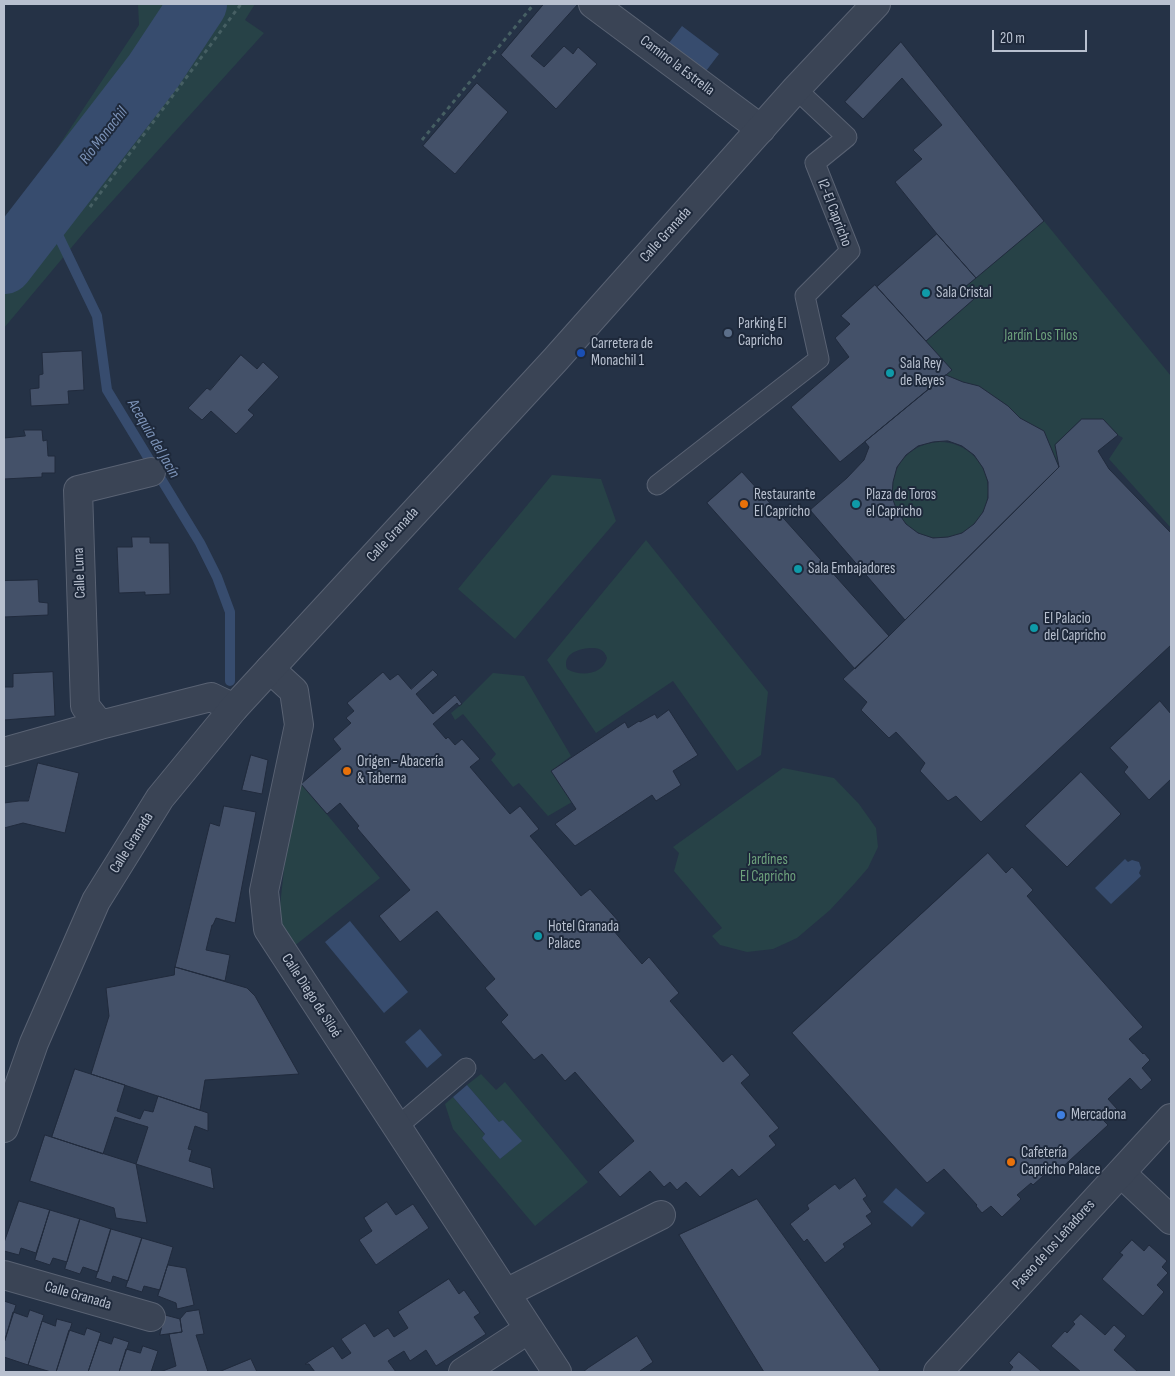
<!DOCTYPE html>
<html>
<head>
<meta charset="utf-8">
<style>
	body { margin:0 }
	#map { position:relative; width:1175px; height:1376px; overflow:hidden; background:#253246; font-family:"Sofia Sans Condensed",sans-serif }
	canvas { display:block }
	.frame { position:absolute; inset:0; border:5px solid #b8c0cf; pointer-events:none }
	.scale { position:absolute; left:992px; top:30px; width:95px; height:22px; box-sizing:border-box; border:2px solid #b8c0cf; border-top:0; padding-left:6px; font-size:15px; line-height:18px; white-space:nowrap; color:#b8c0cf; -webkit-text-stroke:4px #1e293b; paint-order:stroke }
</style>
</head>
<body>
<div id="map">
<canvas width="1175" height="1376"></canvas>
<div class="frame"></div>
<div class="scale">20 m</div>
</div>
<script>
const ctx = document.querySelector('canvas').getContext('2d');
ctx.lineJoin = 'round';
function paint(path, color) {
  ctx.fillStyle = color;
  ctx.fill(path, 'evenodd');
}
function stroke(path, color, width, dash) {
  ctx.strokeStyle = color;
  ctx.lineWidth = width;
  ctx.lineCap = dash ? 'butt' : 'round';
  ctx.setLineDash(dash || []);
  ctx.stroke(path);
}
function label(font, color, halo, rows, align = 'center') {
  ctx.font = font + ' "Sofia Sans Condensed",sans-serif';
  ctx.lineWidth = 4;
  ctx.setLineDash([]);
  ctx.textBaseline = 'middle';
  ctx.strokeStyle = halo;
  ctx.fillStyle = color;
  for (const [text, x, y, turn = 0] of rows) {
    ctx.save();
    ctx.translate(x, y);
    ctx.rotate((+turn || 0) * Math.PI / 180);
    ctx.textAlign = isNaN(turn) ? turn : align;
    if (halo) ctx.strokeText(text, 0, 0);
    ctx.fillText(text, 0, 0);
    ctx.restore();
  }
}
paint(new Path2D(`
	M138 4H255L245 20 264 33 87 229 4 328V228L139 25Z
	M1044 221 1171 376V528L1109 459 1123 438 1118 435 1103 419H1082L1055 445 1059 467 1044 431 1020 418 1008 406 979 386 963 382 946 375 952 370 926 341 974 299 965 287Z
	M892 490a48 48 0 1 1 96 0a48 48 0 1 1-96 0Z
	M552 475 601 479 616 521 515 639 458 589Z
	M646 540 768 692 761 755 737 771 673 681 596 733 547 660ZM590 648C599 648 604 649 607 658 603 675 580 677 567 669 562 654 578 649 590 648Z
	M493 673 524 676 571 756 551 771 572 802 548 816 519 783 513 787 491 760 496 754 463 714 455 720 451 713 462 704Z
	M783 768 834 778 859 804 876 828 878 847 868 868 855 883 830 910 797 938 773 949 747 952 720 945 712 936 722 928 674 871 679 853 673 847Z
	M294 775 380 878 293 947 278 925Z
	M481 1074 496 1090 505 1082 588 1182 535 1226 453 1129 445 1104 453 1097 485 1135 482 1138 500 1159 521 1141 503 1120 500 1123 467 1085Z`), '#274247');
paint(new Path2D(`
	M682 26 719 54 706 71 669 43Z
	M1125 859 1128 862 1132 860 1139 862 1141 868 1139 873 1141 876 1111 904 1095 888Z
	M350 921 408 992 384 1013 325 942Z
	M420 1029 442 1055 427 1068 405 1042Z
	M467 1085 499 1122 503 1120 522 1141 500 1159 482 1138 485 1134 453 1097Z
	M896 1188 925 1213 912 1227 883 1202Z`), '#374c6e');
stroke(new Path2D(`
	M46 210 97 316 107 390 200 543 217 577 230 612V681`), '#374c6e', 10);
stroke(new Path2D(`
	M4 265 153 72 198 4`), '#374c6e', 58);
const building = new Path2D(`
	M544 4H578L531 56 544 67 564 46 573 54 578 47 597 64 556 109 501 55Z
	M901 42 1044 221 976 278 937 234 895 182 922 159 913 150 942 125 902 78 863 119 845 102Z
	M477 83 508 112 455 174 423 146Z
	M937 234 976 278 965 287 974 299 926 341 877 287Z
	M875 285 952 370 840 462 791 407 849 357 835 338 850 324 841 316Z
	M82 351 84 390 68 391 69 404 31 406 30 389 39 388V375L43 374 42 353Z
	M241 355 257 369 263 362 279 377 248 410 254 415 236 434 211 411 202 420 188 408 207 388 210 390Z
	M946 375 963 382 979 386 1008 406 1020 418 1044 431 1059 467 905 620 810 510 847 478 864 460 869 447 865 442ZM948 441 962 446 974 455 983 468 988 482V498L983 512 974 524 962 533 948 537 933 538 918 533 906 524 897 511 892 497 893 482 897 467 906 455 918 446 933 442Z
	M1082 419H1103L1118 435 1098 451 1109 469 1171 533V645L981 822 956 796 948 801 920 771 925 763 896 732 889 738 861 710 867 702 843 679 889 636 1059 467 1055 445Z
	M24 430H42L43 441 47 440 48 456H55V473H42V477L4 479V438L25 436Z
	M742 472 889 636 855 669 707 503Z
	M132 537H150V543H169L170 594 145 595V592L119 593 117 547H132Z
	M38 580 39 602 48 603V615L4 617V581Z
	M433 670 438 675 416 694 433 714 455 695 462 704 459 706 457 703 433 724 446 739 448 737 455 745 462 739 480 759 470 767 510 814 520 806 539 829 530 836 581 896 590 889 620 923 613 930 642 964 649 957 679 993 670 1001 723 1062 732 1054 750 1075 741 1083 779 1128 769 1136 776 1145 739 1177 732 1169 700 1197 686 1182 677 1190 670 1182 664 1187 650 1171 620 1197 598 1172 634 1141 575 1072 565 1081 542 1054 534 1060 501 1022 508 1015 485 988 495 979 437 911 400 942 379 916 410 890 357 828 359 826 340 803 327 814 301 784 341 749 333 739 351 723 346 718 354 711 347 703 383 672 390 680 398 674 411 689Z
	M53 672 55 716 4 720V687H13V674Z
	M1160 701 1171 714V779L1149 800 1124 772 1128 767 1110 748Z
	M669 710 698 755 673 771 681 785 656 801 652 795 575 846 555 824 576 809 551 771 625 722 628 728 639 721 640 722 655 714 657 718Z
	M251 755 268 760 262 794 242 790Z
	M38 763 79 773 65 833 23 823 4 828V803L19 801H28Z
	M1081 772 1121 814 1067 867 1025 826Z
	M224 806 256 812 235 923 216 918 213 925H212L206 950 230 955 225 981 175 967 210 823 219 826Z
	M988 853 1006 873 1012 867 1033 890 1027 896 1143 1027 1129 1039 1143 1054 1144 1053 1150 1060 1142 1068 1152 1080 1141 1090 1130 1078 1108 1099 1117 1109 1104 1121 1108 1125 1055 1174 1051 1169 1033 1185 1031 1183 1017 1195 1021 1199 1002 1217 991 1206 982 1213 976 1206 977 1205 944 1169 927 1183 792 1033Z
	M175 967 247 988 255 996 299 1074 205 1080 200 1110 91 1074 109 1016 106 988 174 975Z
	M75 1069 125 1085 117 1111 140 1119 144 1110 153 1112 158 1096 208 1113V1131L195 1126 188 1149 192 1150 189 1161 211 1168 214 1189 136 1164 148 1127 115 1117 103 1154 52 1137Z
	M45 1135 136 1164 147 1223 116 1218 114 1208 30 1181Z
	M855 1178 867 1196 863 1199 872 1212 866 1216 872 1224 843 1244 845 1247 825 1263 807 1239 804 1242 790 1224 809 1209 807 1205 835 1184 839 1189Z
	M757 1199 880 1370 877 1372H764L679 1235Z
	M19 1201 50 1210 36 1253 21 1248 19 1255 4 1251V1243Z
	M387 1202 396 1215 413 1204 429 1228 376 1265 359 1240 372 1231 364 1218Z
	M50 1210 80 1219 67 1262 53 1258 50 1265 35 1260Z
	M80 1219 111 1229 98 1272 83 1267 80 1274 65 1269Z
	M111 1229 142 1238 128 1281 113 1276 111 1283 96 1278Z
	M142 1238 173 1247 160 1290 144 1286 142 1292 126 1287Z
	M1132 1240 1144 1251 1149 1245 1167 1261 1162 1267 1168 1273 1157 1285 1164 1292 1143 1316 1102 1279 1123 1255 1120 1253Z
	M168 1265 186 1268 194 1305 177 1309 176 1303 158 1296Z
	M449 1279 459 1294 464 1290 480 1313 474 1317 486 1334 436 1366 426 1350 410 1361 404 1351 388 1361 396 1372H315L309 1364H305L333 1346 342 1359 351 1353 341 1339 365 1323 374 1337 388 1328 394 1337 408 1328 398 1312Z
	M4 1301 16 1305 4 1343Z
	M30 1310 44 1315 28 1365 4 1357V1343L13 1312 27 1317Z
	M199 1310 204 1334 196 1335 208 1372H160L176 1366 169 1334 182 1332 180 1319 186 1312Z
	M1081 1314 1105 1335 1114 1325 1126 1336 1114 1350 1138 1372H1081L1051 1346 1065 1331 1067 1333 1075 1324 1073 1322Z
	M165 1315 180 1319 182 1332 160 1335Z
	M57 1319 72 1323 56 1372H51L28 1365 42 1321 55 1326Z
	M87 1328 101 1333 88 1372H56L69 1330 84 1335Z
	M637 1336 653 1362 640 1371 641 1372H583L588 1368Z
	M114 1337 129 1342 119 1372H88L99 1340 111 1344Z
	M143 1346 158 1351 151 1372H119L126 1349 140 1353Z
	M1019 1352 1041 1371 1040 1372H1009L1013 1367 1009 1363Z
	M251 1359 257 1372H219Z`);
paint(building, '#445169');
stroke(building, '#212b3d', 1);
const service = new Path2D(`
	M657 485 819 359 805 296 850 251 815 163 847 137 796 89
	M397 1127 466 1068`);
const minor = new Path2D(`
	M593 4 761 129
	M151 472 78 490 85 706 100 725 211 697 234 708
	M270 669 294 691 299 725 264 891 268 929 557 1372
	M4 752 100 725
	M1121 1173 1171 1220
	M4 1275 151 1317
	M506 1293 661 1215
	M463 1372 529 1329`);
const tertiary = new Path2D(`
	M4 1128 34 1043 96 901 160 798 234 708 555 360 796 89 876 4
	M938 1372 1171 1118`);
stroke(service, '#596273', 21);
stroke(minor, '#596273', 30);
stroke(tertiary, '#596273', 30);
stroke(new Path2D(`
	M422 140 534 4
	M90 207 241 4`), '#465f63', 3, [4, 4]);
stroke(service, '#3a4455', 19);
stroke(minor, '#3a4455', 28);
stroke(tertiary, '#3a4455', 28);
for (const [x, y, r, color] of [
	[926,293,5,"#0f9aa8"],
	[728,333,5,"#5c6f8a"],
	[581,353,5,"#1a4fb4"],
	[890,373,5,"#0f9aa8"],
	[744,504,5,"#e8710a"],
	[856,504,5,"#0f9aa8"],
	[798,569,5,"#0f9aa8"],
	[1034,628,5,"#0f9aa8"],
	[347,771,5,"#e8710a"],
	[538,936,5,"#0f9aa8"],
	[1061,1115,5,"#3f7fe0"],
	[1011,1162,5,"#e8710a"]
]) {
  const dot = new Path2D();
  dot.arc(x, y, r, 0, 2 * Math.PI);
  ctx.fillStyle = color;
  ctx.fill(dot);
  stroke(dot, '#1e293b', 2);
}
label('15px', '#b8c0cf', '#1e293b', [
	["Camino la Estrella",677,66,37],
	["I2-El Capricho",834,213,69],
	["Calle Granada",666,235,-48],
	["Calle Granada",393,535,-47],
	["Calle Luna",80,573,-92],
	["Calle Granada",132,843,-58],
	["Calle Diego de Siloé",311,996,57],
	["Paseo de los Leñadores",1054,1245,-48],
	["Calle Granada",78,1296,16]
]);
label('15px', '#b8c0cf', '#1e293b', [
	["Sala Cristal",936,293],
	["Parking El",738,324],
	["Capricho",738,341],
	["Carretera de",591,344],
	["Monachil 1",591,361],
	["Sala Rey",900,364],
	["de Reyes",900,381],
	["Restaurante",754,495],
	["El Capricho",754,512],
	["Plaza de Toros",866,495],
	["el Capricho",866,512],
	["Sala Embajadores",808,569],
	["El Palacio",1044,619],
	["del Capricho",1044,636],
	["Origen - Abacería",357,762],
	["& Taberna",357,779],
	["Hotel Granada",548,927],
	["Palace",548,944],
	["Mercadona",1071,1115],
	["Cafetería",1021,1153],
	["Capricho Palace",1021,1170]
], 'left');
label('15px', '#6da17c', '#1e293b', [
	["Jardín Los Tilos",1041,336],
	["Jardínes",768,860],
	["El Capricho",768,877]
]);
label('italic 16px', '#7c93b8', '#1e293b', [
	["Río Monachil",104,136,-52],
	["Acequia del Jacín",153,439,60]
]);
</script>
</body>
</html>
